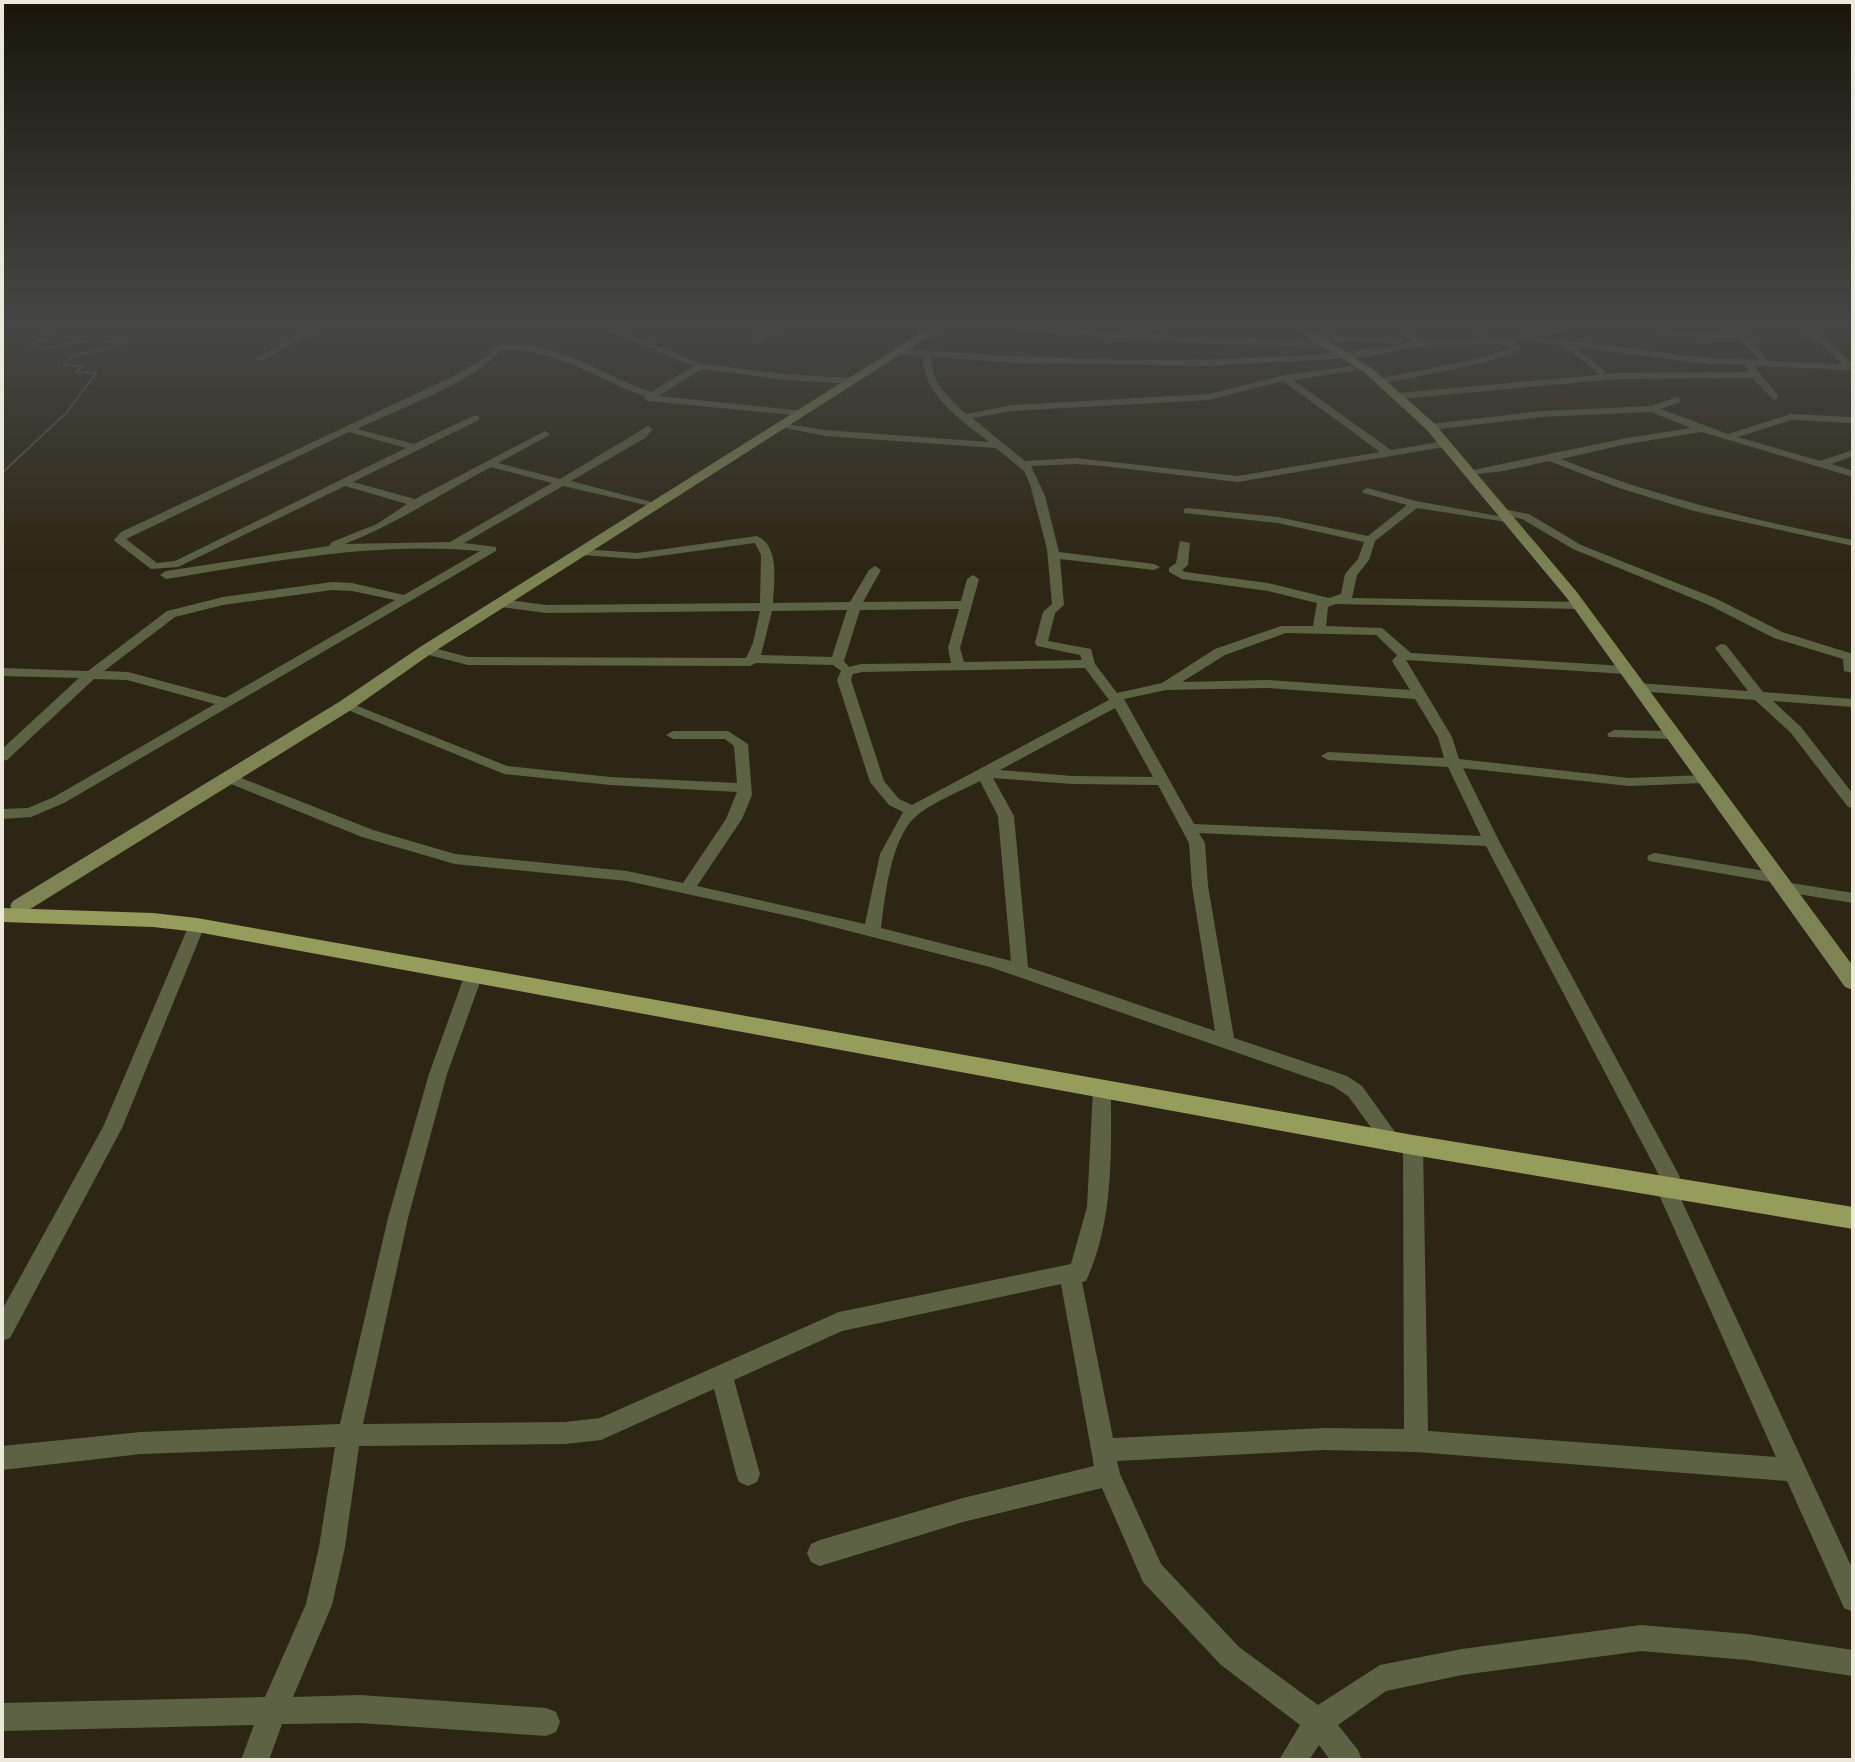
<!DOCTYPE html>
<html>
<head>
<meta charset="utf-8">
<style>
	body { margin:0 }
	#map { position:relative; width:1855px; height:1762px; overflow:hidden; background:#2e2614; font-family:Arial,sans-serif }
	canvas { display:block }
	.frame { position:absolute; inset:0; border:4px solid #ece8dc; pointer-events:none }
</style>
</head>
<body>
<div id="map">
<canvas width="1855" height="1762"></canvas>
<div class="frame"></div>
</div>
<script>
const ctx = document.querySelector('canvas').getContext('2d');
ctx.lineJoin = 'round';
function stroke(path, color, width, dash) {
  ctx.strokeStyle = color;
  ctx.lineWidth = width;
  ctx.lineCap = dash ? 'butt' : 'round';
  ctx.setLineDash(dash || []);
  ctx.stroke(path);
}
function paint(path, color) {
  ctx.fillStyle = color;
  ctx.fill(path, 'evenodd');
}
stroke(new Path2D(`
	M2 473 67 412 96 373 76 372 83 366 63 365 73 356 123 344 96 339 46 348 30 345 51 336 35 328 44 324`), '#4f5948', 2);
paint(new Path2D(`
	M316 324H327L262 361 255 359Z
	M591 324H603L702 364 785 374 852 378 857 381 852 384 785 380 702 369 658 396 805 411V415L802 416 648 401 645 400 644 396C596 379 553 346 500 350 479 380 392 412 357 429L414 444 473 416H479V420L353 482 415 499 545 431 550 434 548 436 498 463 560 479 648 426 653 429 645 438 571 481 659 504V508L563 486 464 543 496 547V551L64 803 31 817 2 819V809L28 808 54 797 215 704 127 680 94 679 7 760 2 761V749L79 678 2 676V668L88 671 167 611 223 597 332 582 352 583 404 595 480 551C374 541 270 562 166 579L160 575 166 571 329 546 332 542 377 524 407 504 345 486 178 567 151 569 116 542 114 540 121 532 458 374 487 356 494 346C551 337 599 374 651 392L693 366ZM349 432 406 448 175 561 157 563 126 539ZM491 467 552 483 450 542 345 544C396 524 442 493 491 467ZM332 590 352 591 395 600 225 698 128 672 104 671 175 617 223 605Z
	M780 324H792L761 339 754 337Z
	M914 324H922L926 339H920Z
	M941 324H986L1187 337 1323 341 1327 344 1323 347 1187 343Z
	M1394 324H1403L1422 340 1480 339 1463 324H1472L1490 339C1524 338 1556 324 1590 324L1537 337 1708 358 1758 360 1754 353 1737 338 1662 336 1658 333 1662 330 1731 333 1721 324C1739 324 1758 346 1767 361L1842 364 1821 344 1786 324C1813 324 1834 347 1853 364V370L1754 366 1779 397 1774 400 1752 378 1618 379 1399 399 1394 396 1399 393 1618 373 1748 372 1745 365 1708 364 1575 347 1604 370V374L1601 375 1563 345 1533 342 1529 339 1513 342 1520 347V351L1483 363 1381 384 1376 381 1378 379 1481 358 1510 348 1504 344 1420 346 1367 357 1209 366 1020 363 931 357C931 382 948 397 966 414L1012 405 1209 394 1285 375 1351 366 1354 367V371L1293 380 1391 450 1444 441 1449 444 1444 447 1238 482 1103 466 1076 464 1031 466 1045 496 1059 552 1154 564 1160 567 1154 570 1060 559 1064 605 1055 613 1048 641 1091 649 1095 664 1117 693 1162 683 1215 649 1281 626H1313L1317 603 1268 591 1182 579 1169 572V568L1176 563 1180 541 1190 543 1188 565 1182 570 1185 572 1268 583 1329 598 1341 594 1345 574 1358 559 1364 542 1278 523 1184 513V509L1188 508 1278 517 1368 536 1407 505 1363 493 1362 491 1367 488 1416 501 1509 518 1513 519V523L1417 508 1375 541 1369 560 1357 575 1352 598 1583 602V608L1579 609 1336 604 1328 607 1326 626 1382 628 1411 653 1625 666 1632 670 1625 674 1406 660 1452 737 1459 759 1629 778 1704 775 1711 779 1704 783 1629 786 1463 768 1499 841 1680 1177 1674 1184 1853 1570V1612L1844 1608 1787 1481 1416 1452 1324 1450 1117 1461 1120 1474 1161 1564 1239 1647 1318 1705 1380 1665 1462 1649 1641 1625 1747 1634 1853 1650V1676L1747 1660 1641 1651 1462 1675 1386 1691 1338 1725 1358 1750 1362 1760H1330L1319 1745 1309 1760H1279L1300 1725 1221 1665 1143 1582 1102 1488 963 1522 820 1566 811 1562 807 1553 811 1544 820 1540 963 1498 1094 1466 1061 1284 842 1331 734 1380 760 1474 757 1482 748 1486 739 1482 736 1474 714 1389 601 1440 565 1444 359 1446 345 1547 332 1605 293 1697 360 1695 546 1708 556 1712 560 1722 556 1732 546 1736 360 1723 282 1724 269 1760H241L254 1725 2 1731V1703L265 1697 306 1604 319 1547 335 1447 141 1454 2 1470V1446L141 1432 340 1424 388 1218 429 1074 465 974 468 970H480L483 974 447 1074 408 1218 363 1424 565 1422 600 1418 839 1312 1071 1264 1087 1207 1093 1090 1095 1085 1102 1083 1109 1085 1111 1090C1111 1154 1114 1221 1086 1281L1082 1282 1113 1438 1324 1428 1404 1429 1403 1145 1406 1140 1413 1137 1420 1140 1423 1145 1428 1431 1776 1457 1656 1188 1662 1181 1486 846 1199 833 1205 843 1208 886 1234 1038 1347 1076 1362 1086 1395 1132 1392 1137 1385 1140 1378 1137 1348 1096 1333 1086 990 967 798 918 627 881 455 864 362 837 221 780 219 777 221 774H231L373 830 455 854 627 871 683 883 726 819 737 792 610 785 504 774 338 706 340 703H350L507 766 610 777 737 783 734 746 725 739H673L666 735 673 731H728L748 744 752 795 742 819 697 886 865 924 880 854 903 812 889 805 870 782 837 680 841 671 833 665 756 663 750 666 468 665 421 653 420 650 426 646 468 657 746 658 753 643 760 611 546 613 501 607 495 603 501 599 546 605 760 603 761 555 755 543 637 559 582 555 576 552 582 549 637 553 757 536C780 546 774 582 773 603L850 602 869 570 875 566 881 570 863 602 961 601 967 579 973 575 979 579 960 648 964 662 1082 660 1080 655 1037 646 1035 643 1043 612 1052 604 1047 549 1030 484 1024 471 996 448 825 436 780 427V423L825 430 989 442C961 420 922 394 923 356L895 354 894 352 898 349C1021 357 1145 364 1269 357 1318 354 1365 352 1413 342ZM1283 381 1380 452 1238 476 1076 458 1025 461 972 418 1012 411 1209 400ZM959 609 948 648 951 663 861 664 849 667 844 661 860 610ZM847 610 832 657 761 655 772 611ZM1286 633 1376 635 1397 655 1392 661 1410 690 1268 680 1182 682 1225 655ZM1085 668 1109 700 912 805 899 799 884 781 851 680 853 674 862 672ZM1268 688 1415 699 1438 737 1444 758 1328 752 1321 756 1328 760 1448 767 1481 836 1194 824 1124 699 1166 690ZM1115 708 1153 777 1072 776 1000 770ZM993 778 1072 784 1158 785 1189 843 1192 886 1215 1031 1028 967 1014 816ZM980 781 998 816 1011 961 881 928C885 896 891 833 920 813 938 800 960 791 980 781Z
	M1314 335 1400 338 1404 341 1400 344 1311 340V336Z
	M1677 397 1680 398V402L1661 409 1728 434 1791 414 1853 417V423L1792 420 1738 437 1820 461 1853 450V456L1831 464 1853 471V477L1702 432 1627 444 1561 459C1655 497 1753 520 1853 540V546L1694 511 1619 488 1549 461 1504 471 1468 475 1463 472 1627 438 1691 428 1651 412 1541 417 1431 430 1426 427 1431 424 1541 411 1651 406Z
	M1503 509 1529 514 1581 545 1717 599 1782 632 1853 654V673L1844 671 1843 659 1774 638 1709 605 1573 549 1522 519 1499 514V510Z
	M1721 644 1726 645 1763 692 1853 699V707L1773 701 1801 727 1853 794V808L1848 807 1791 733 1755 700 1637 691 1630 687 1637 683 1748 691 1715 648Z
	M1614 730 1671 731 1678 735 1671 739 1609 737 1607 734Z
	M1655 853 1777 873 1785 878 1777 883 1649 861 1647 858 1649 855Z
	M1785 882 1853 893V903L1779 891 1777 887 1779 883Z
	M197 919 205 925 122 1128 10 1338 2 1341V1310L103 1127 189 925Z`), '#5e6244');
paint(new Path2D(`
	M935 324H948L432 653 351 710 27 911H13L10 906 13 901 339 702 420 647Z
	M1287 324H1300L1373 369 1435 424 1576 591 1853 966V990L1845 987 1566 597 1427 430 1365 373Z`), '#7d8352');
paint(new Path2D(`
	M2 908 153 913 197 918 1413 1135 1853 1207V1229L1413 1155 197 932 153 927 2 922Z`), '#959c5c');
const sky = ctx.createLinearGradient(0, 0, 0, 571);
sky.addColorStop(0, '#19150b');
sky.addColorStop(0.57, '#464745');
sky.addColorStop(1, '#46474500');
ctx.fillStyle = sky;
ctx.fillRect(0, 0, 1855, 571);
</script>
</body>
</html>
